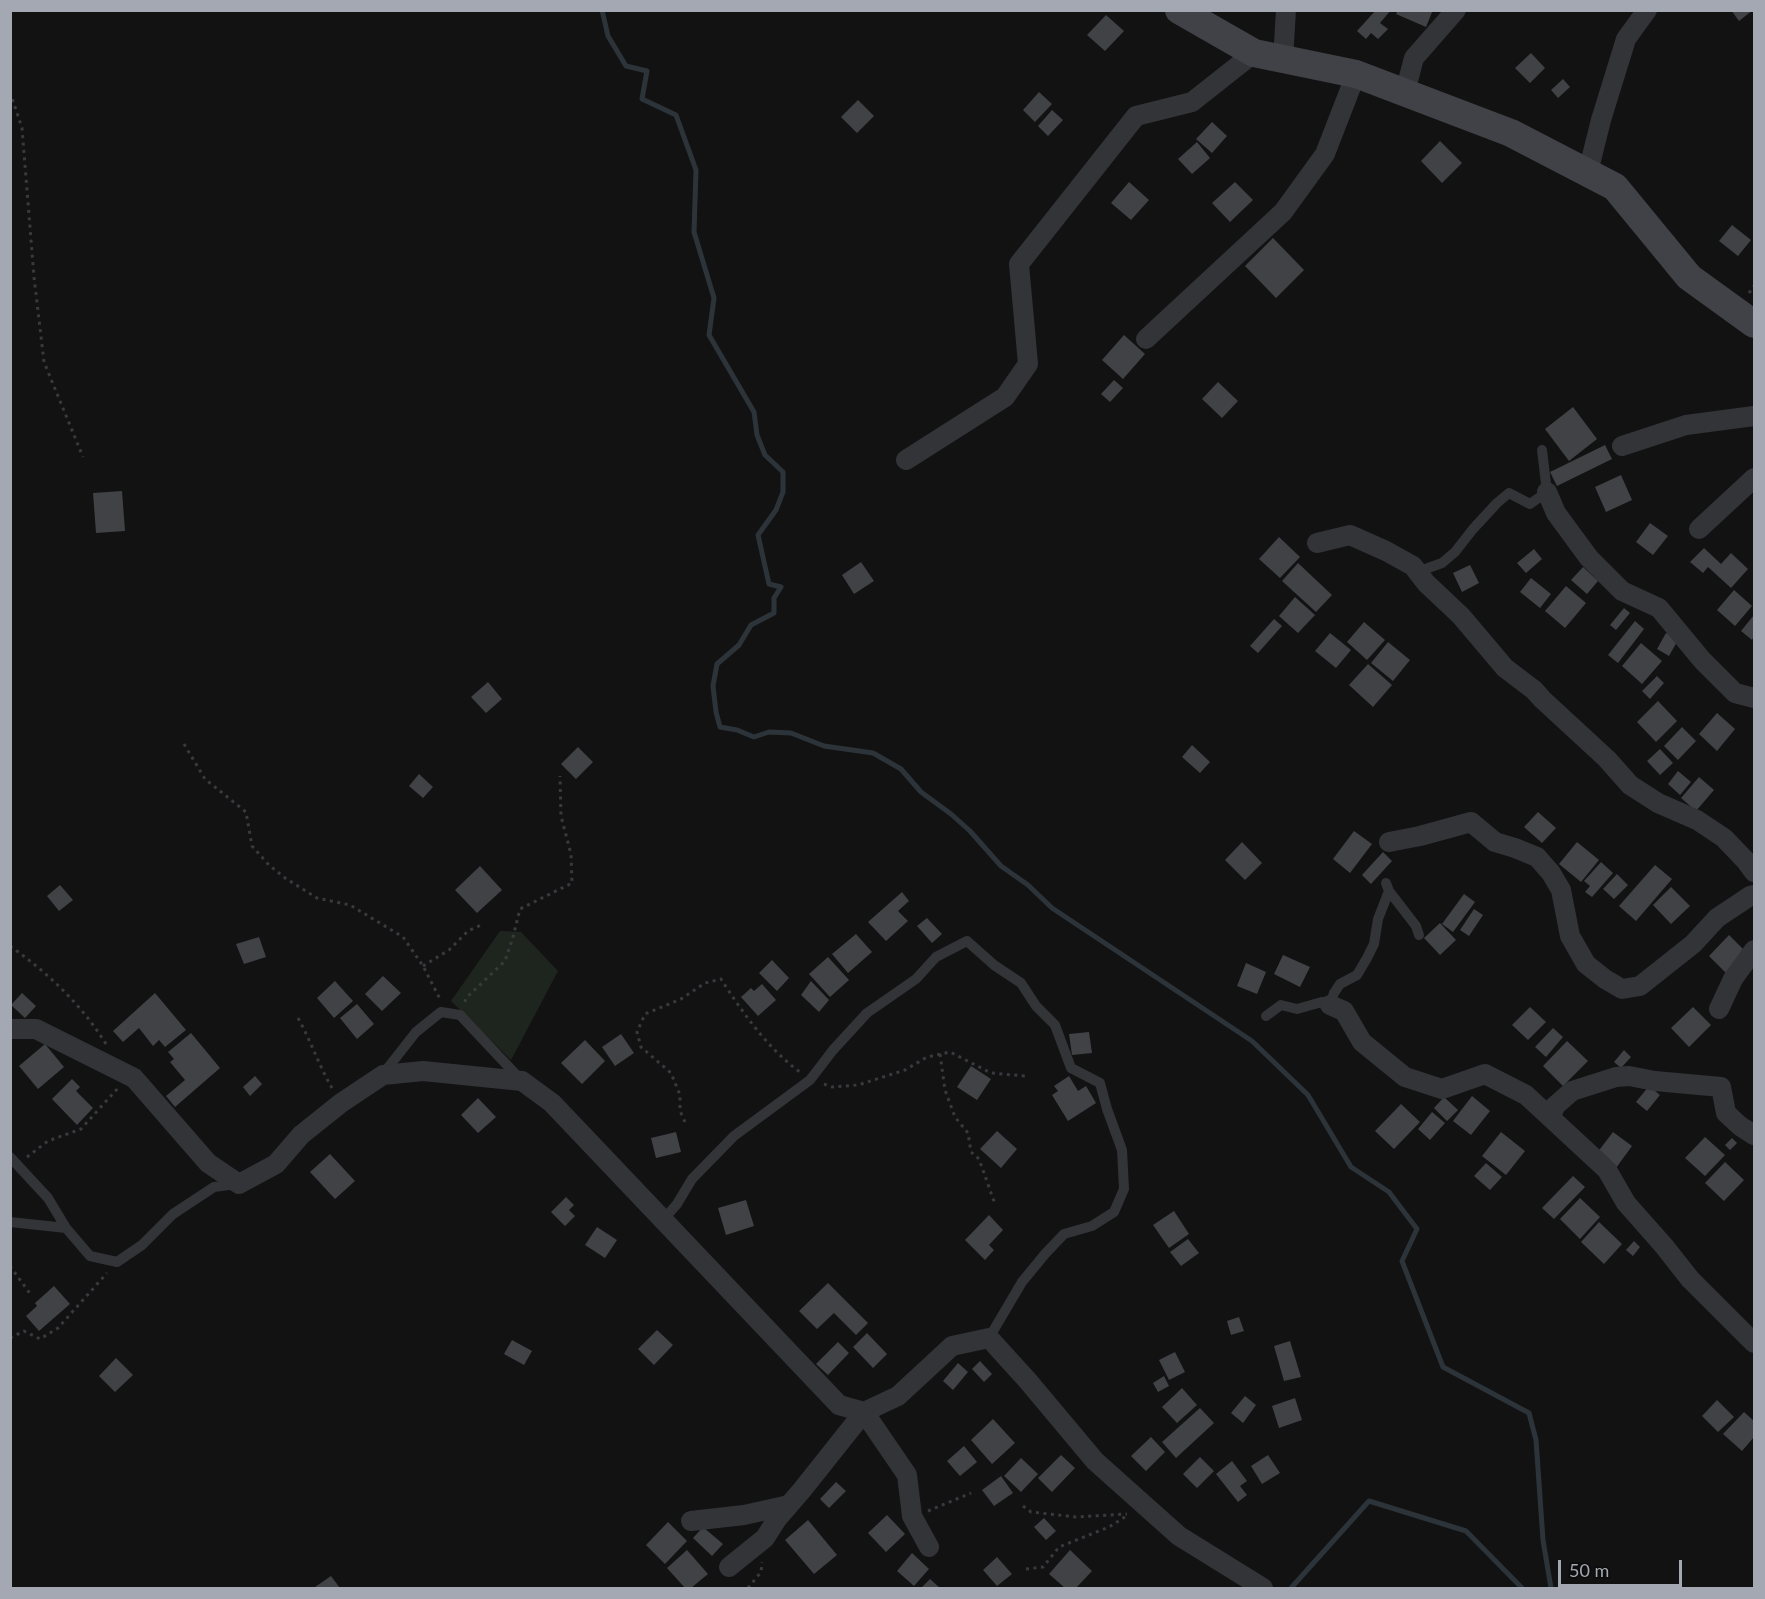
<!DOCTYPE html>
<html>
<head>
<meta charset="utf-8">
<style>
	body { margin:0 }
	#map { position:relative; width:1765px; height:1599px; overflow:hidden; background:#121213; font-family:Lato,sans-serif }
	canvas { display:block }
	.frame { position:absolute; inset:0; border:12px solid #a4a8b2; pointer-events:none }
	.scale { position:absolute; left:1558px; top:1560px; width:124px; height:27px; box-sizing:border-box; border:3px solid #a4a8b2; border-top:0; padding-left:8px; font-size:18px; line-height:21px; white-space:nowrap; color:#a4a8b2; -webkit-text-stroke:4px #0d0d0e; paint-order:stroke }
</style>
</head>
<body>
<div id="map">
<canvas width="1765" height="1599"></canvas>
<div class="frame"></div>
<div class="scale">50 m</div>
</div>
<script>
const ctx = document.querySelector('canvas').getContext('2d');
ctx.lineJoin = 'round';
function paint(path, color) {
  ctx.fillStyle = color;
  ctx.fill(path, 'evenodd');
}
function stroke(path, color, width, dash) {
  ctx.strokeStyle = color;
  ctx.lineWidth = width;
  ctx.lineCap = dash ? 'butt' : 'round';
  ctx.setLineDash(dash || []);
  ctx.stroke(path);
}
paint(new Path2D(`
	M500 931 521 932 558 971 511 1060 451 1001Z`), '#1e251f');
stroke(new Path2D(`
	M602 10 608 36 626 66 647 71 642 99 676 115 696 170 694 232 714 298 709 335 754 412 757 435 765 455 783 472V492L776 510 758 535 769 584 781 587 774 598V613L751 625 739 645 717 664 713 686 716 712 720 727 737 730 754 737 769 732 791 733 824 746 873 753 901 769 921 792 951 814 970 831 1001 866 1028 885 1052 908 1252 1041 1308 1095 1351 1167 1389 1192 1417 1229 1402 1261 1443 1367 1529 1413 1536 1440 1543 1540 1551 1588
	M1291 1588 1369 1501 1466 1531 1522 1588`), '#2c343a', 5);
paint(new Path2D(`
	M1376 10H1391L1380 23 1388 29 1378 39 1371 33 1366 39 1357 31Z
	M1398 10H1433L1426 27 1396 14Z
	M1731 10H1753L1739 21Z
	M1106 15 1124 31 1105 51 1087 35Z
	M1531 53 1545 68 1530 83 1515 68Z
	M1563 79 1570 87 1558 98 1551 90Z
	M1039 92 1052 104 1035 122 1023 110Z
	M858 100 874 116 857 133 841 117Z
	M1052 110 1063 120 1048 136 1038 126Z
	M1212 122 1227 136 1212 153 1196 139Z
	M1440 141 1462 163 1442 183 1421 161Z
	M1197 142 1210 158 1192 174 1178 159Z
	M1129 182 1149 200 1131 220 1111 203Z
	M1235 182 1253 200 1230 222 1212 203Z
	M1732 225 1751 240 1738 256 1719 241Z
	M1273 238 1304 270 1276 298 1245 266Z
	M1124 335 1145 354 1123 379 1102 360Z
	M1114 380 1123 388 1110 402 1101 394Z
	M1218 382 1238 401 1222 418 1202 399Z
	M1573 407 1597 439 1569 461 1545 429Z
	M1605 445 1612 459 1557 486 1550 472Z
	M1621 475 1632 500 1606 512 1595 487Z
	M122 491 125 531 96 533 93 493Z
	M1650 523 1668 536 1653 555 1636 542Z
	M1279 537 1300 557 1280 578 1259 559Z
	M1704 548 1721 564 1731 553 1748 569 1731 588 1708 567 1703 573 1690 562Z
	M1534 549 1542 559 1526 573 1517 563Z
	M861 562 874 581 854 594 842 575Z
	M1298 563 1332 595 1316 612 1282 581Z
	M1470 565 1479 583 1462 592 1453 573Z
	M1583 567 1598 581 1587 594 1571 580Z
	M1531 578 1551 594 1540 608 1520 592Z
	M1566 586 1586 603 1565 628 1545 611Z
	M1734 590 1752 606 1735 626 1717 610Z
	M1295 597 1315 615 1298 633 1279 616Z
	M1624 608 1630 613 1616 630 1610 625Z
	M1754 615V636L1752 640 1741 631Z
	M1274 619 1282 626 1258 653 1250 646Z
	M1635 621 1644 629 1618 663 1608 655Z
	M1364 622 1385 640 1367 660 1347 642Z
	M1330 633 1351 650 1336 668 1315 651Z
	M1666 633 1678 640 1669 656 1657 649Z
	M1388 642 1410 660 1393 681 1371 663Z
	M1641 643 1662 661 1642 684 1622 666Z
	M1368 664 1392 685 1373 707 1349 685Z
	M1657 676 1664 683 1650 699 1642 691Z
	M488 682 502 699 486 713 471 697Z
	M1658 701 1677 721 1656 742 1637 722Z
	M1717 713 1735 729 1717 751 1699 734Z
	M1682 727 1696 741 1678 760 1664 746Z
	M1192 745 1210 762 1200 773 1182 757Z
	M578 747 593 762 576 779 561 764Z
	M1660 749 1673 763 1660 775 1647 761Z
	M1678 771 1691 782 1680 795 1668 784Z
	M419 774 433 787 423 798 409 786Z
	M1699 777 1714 790 1696 811 1681 798Z
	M1538 812 1556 828 1542 843 1524 827Z
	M1354 831 1372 844 1350 873 1333 859Z
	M1242 842 1262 863 1245 880 1225 860Z
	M1577 842 1599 860 1581 882 1559 864Z
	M1383 852 1392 861 1371 884 1362 875Z
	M1601 862 1613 873 1592 897 1585 892 1590 886 1584 881Z
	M1655 865 1672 879 1636 921 1619 906Z
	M480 866 502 890 477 913 455 890Z
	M1617 874 1628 885 1614 899 1603 889Z
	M60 885 73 900 59 911 47 896Z
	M1671 887 1690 906 1671 924 1653 905Z
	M902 892 909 901 898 911 908 921 886 941 868 922Z
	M1464 894 1475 902 1453 932 1442 924Z
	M1474 909 1483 915 1469 936 1460 930Z
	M927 918 942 934 932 943 917 926Z
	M1440 923 1456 940 1440 955 1424 938Z
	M856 934 872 952 848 973 832 954Z
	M1729 935 1746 952 1726 973 1709 956Z
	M259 937 266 957 244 964 236 944Z
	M1283 955 1310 967 1300 987 1274 974Z
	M828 957 849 980 830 997 809 974Z
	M772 960 789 978 777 991 759 973Z
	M1246 963 1266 972 1257 994 1237 986Z
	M383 976 401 993 382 1011 365 994Z
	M335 981 353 1001 334 1018 317 998Z
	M811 981 829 1000 819 1012 801 995Z
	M762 984 776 1000 758 1016 741 997 751 988 754 991Z
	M22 993 36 1006 25 1018 11 1005Z
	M155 993 186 1030 165 1047 159 1040 153 1046 139 1028 123 1042 113 1031Z
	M357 1004 374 1024 357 1039 340 1018Z
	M1530 1007 1546 1022 1528 1040 1512 1025Z
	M1693 1007 1711 1025 1689 1047 1671 1028Z
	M1553 1028 1563 1037 1546 1057 1535 1047Z
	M1089 1032 1092 1053 1072 1055 1069 1034Z
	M191 1033 220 1068 175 1107 166 1096 185 1080 170 1062 174 1059 168 1052Z
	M621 1034 634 1053 615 1066 602 1047Z
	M585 1040 605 1061 582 1084 561 1063Z
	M1567 1041 1588 1061 1563 1086 1543 1066Z
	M45 1044 64 1067 38 1089 19 1066Z
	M1624 1050 1631 1057 1621 1068 1614 1062Z
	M971 1066 991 1079 977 1100 957 1087Z
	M255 1076 262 1084 250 1096 243 1087Z
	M1069 1076 1078 1091 1086 1086 1096 1103 1068 1121 1052 1095 1058 1091 1054 1086Z
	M72 1079 80 1087 76 1091 93 1108 77 1125 52 1099Z
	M1649 1086 1660 1095 1647 1111 1636 1102Z
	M1472 1096 1490 1111 1471 1135 1453 1121Z
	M1444 1097 1458 1110 1447 1121 1434 1108Z
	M478 1098 496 1117 478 1133 461 1115Z
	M1401 1104 1420 1122 1394 1149 1375 1131Z
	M1432 1112 1445 1123 1430 1140 1418 1129Z
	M997 1131 1017 1149 1001 1168 980 1149Z
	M676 1132 681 1152 656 1158 651 1138Z
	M1501 1132 1525 1151 1506 1175 1482 1156Z
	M1613 1132 1632 1146 1616 1168 1597 1153Z
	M1705 1137 1725 1155 1705 1176 1685 1158Z
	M1732 1138 1737 1143 1730 1150 1725 1145Z
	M330 1154 355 1181 335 1199 310 1172Z
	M1725 1162 1744 1180 1724 1201 1705 1183Z
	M1486 1163 1502 1177 1490 1190 1474 1176Z
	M1573 1176 1585 1187 1554 1219 1542 1208Z
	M566 1197 574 1205 569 1210 575 1216 565 1226 551 1212Z
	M1580 1198 1600 1217 1580 1239 1560 1219Z
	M746 1200 754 1226 726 1235 718 1208Z
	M1174 1211 1189 1234 1169 1248 1153 1225Z
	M989 1215 1003 1230 989 1245 994 1250 985 1260 965 1240Z
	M1599 1222 1622 1244 1604 1264 1581 1242Z
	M597 1227 617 1240 605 1258 585 1245Z
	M1188 1239 1199 1253 1181 1266 1170 1252Z
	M1634 1241 1640 1247 1633 1256 1626 1250Z
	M828 1283 868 1323 856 1335 834 1313 817 1329 799 1311Z
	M54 1286 70 1304 39 1331 26 1316 37 1306 35 1303Z
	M1239 1317 1244 1331 1231 1335 1227 1321Z
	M657 1330 673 1345 654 1365 638 1349Z
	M867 1333 887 1354 873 1368 853 1347Z
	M512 1340 532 1351 524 1365 504 1354Z
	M1290 1341 1301 1377 1284 1381 1274 1346Z
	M838 1342 849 1353 828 1375 816 1364Z
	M1175 1352 1185 1372 1169 1380 1159 1360Z
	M116 1358 133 1375 115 1392 99 1376Z
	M980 1361 992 1374 984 1382 972 1369Z
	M958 1363 968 1372 953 1390 943 1381Z
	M1164 1376 1169 1386 1158 1392 1153 1383Z
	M1182 1388 1197 1405 1177 1423 1162 1407Z
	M1245 1396 1256 1405 1243 1423 1231 1413Z
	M1295 1398 1302 1420 1279 1428 1272 1406Z
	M1717 1400 1734 1417 1718 1432 1702 1416Z
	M1200 1408 1214 1423 1176 1458 1162 1442Z
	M1744 1412 1754 1421V1437L1742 1451 1723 1434Z
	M993 1419 1015 1443 992 1464 971 1440Z
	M1151 1437 1165 1452 1146 1471 1131 1456Z
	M964 1446 977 1462 960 1476 947 1461Z
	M1061 1455 1075 1468 1052 1492 1038 1478Z
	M1268 1455 1280 1473 1262 1484 1251 1466Z
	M1200 1457 1214 1471 1197 1488 1183 1474Z
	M1021 1458 1038 1474 1021 1492 1004 1476Z
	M1232 1461 1247 1481 1240 1486 1247 1495 1238 1502 1216 1474Z
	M1001 1476 1013 1493 994 1506 982 1490Z
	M836 1482 846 1491 829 1508 820 1499Z
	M887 1515 905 1534 886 1552 868 1533Z
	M1044 1518 1056 1531 1046 1540 1034 1527Z
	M808 1520 837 1555 814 1574 785 1540Z
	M668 1522 687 1541 665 1564 646 1545Z
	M703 1527 723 1544 712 1556 693 1538Z
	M687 1550 708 1574 691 1588H685L667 1568Z
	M1070 1550 1092 1571 1076 1588H1065L1049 1574Z
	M912 1553 929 1569 914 1586 897 1571Z
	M997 1557 1012 1574 997 1586 983 1570Z
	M331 1576 340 1588H316L315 1587Z
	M930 1579 940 1588H921Z`), '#414246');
stroke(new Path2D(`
	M10 92 22 128 34 277 44 362 83 457
	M1749 293 1754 286
	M184 744 205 779 246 812 252 846 269 865 285 878 317 898 350 905 403 937 423 966 440 999
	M10 946C48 973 81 1004 106 1044
	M423 966 449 950 468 931 481 925
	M465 1002 466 998 505 961 513 937 520 909 572 883 571 854 561 816 560 776
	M298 1018C311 1041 319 1066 332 1088
	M940 1054 945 1090 955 1117 968 1133 971 1152 979 1159 995 1204
	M824 1084 832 1087 858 1085 905 1070 927 1057 950 1052 991 1073 1025 1076
	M685 1122 680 1111V1095L671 1073 641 1047 637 1032 645 1014 681 999 705 983 721 979C743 1013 767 1048 800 1072
	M27 1157 48 1141 81 1129 118 1088
	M10 1266 31 1295
	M10 1338 24 1331 40 1339 58 1328 107 1273
	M1023 1506 1031 1512 1076 1517 1127 1514
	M928 1511 971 1493
	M1026 1569 1043 1567 1059 1547 1109 1527 1128 1515
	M748 1588 761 1572 762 1562`), '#393a3e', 3, [3, 4.5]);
stroke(new Path2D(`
	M1417 572 1442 563 1455 552 1473 529 1497 503 1509 493 1530 504 1547 492 1542 450
	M1389 891 1416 926 1419 935
	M1266 1016 1281 1005 1297 1009 1322 1002 1330 1005 1334 993 1340 984 1357 975 1367 958 1374 944 1378 919 1389 891 1386 883
	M383 1074 416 1032 441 1012 460 1015 522 1081
	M10 1157 48 1198 66 1228
	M664 1219 677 1204 692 1179 734 1136 810 1080 833 1050 867 1013 916 979 936 957 967 941 994 965 1021 983 1036 1006 1055 1025 1071 1068 1100 1083 1107 1109 1122 1150 1124 1189 1114 1212 1092 1226 1064 1234 1045 1254 1022 1282 989 1338
	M10 1222 66 1228 90 1256 117 1262 142 1245 173 1214 214 1187 236 1184`), '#333438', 10);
stroke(new Path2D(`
	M1283 59 1286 10
	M1405 92 1414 58 1456 10
	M1588 172 1601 120 1626 39 1647 10
	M1146 339 1283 212 1325 154 1356 74
	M1622 446 1686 425 1754 416
	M906 460 1005 397 1028 364 1019 264 1136 116 1192 102 1254 53
	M1547 492 1556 513 1589 558 1622 591 1659 608 1702 660 1735 693 1754 698
	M1699 529 1754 478
	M1317 543 1350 535 1386 551 1413 566 1426 583 1461 616 1505 668 1534 690 1543 700 1607 759 1630 785 1658 803 1697 820 1724 838 1746 861 1754 872
	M1389 842 1420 836 1471 822 1495 842 1515 848 1537 857 1551 873 1561 890 1570 936 1586 964 1605 979 1622 989 1640 986 1693 944 1717 918 1750 896 1754 895
	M1330 1005 1344 1011 1362 1042 1405 1077 1442 1089 1485 1074 1526 1095 1607 1170 1626 1203 1664 1246 1690 1279 1754 1343
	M1719 1009 1733 979 1754 950
	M10 1029H36L134 1078 208 1163 239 1184 276 1164 301 1135 341 1103 383 1075 423 1071 522 1081 552 1103 839 1405 864 1412 898 1396 952 1346 989 1338 1028 1381 1095 1461 1179 1536 1263 1588
	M1551 1117 1555 1106 1572 1091 1616 1077 1629 1076 1655 1081 1721 1087 1726 1113 1740 1126 1754 1135
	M691 1521 744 1515 789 1505
	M729 1567 765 1538 777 1519 802 1490 864 1412 907 1475 912 1516 929 1547`), '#333438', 20);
stroke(new Path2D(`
	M1179 10 1254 53 1356 74 1511 133 1615 187 1689 277 1754 324`), '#414247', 28);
</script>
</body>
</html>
